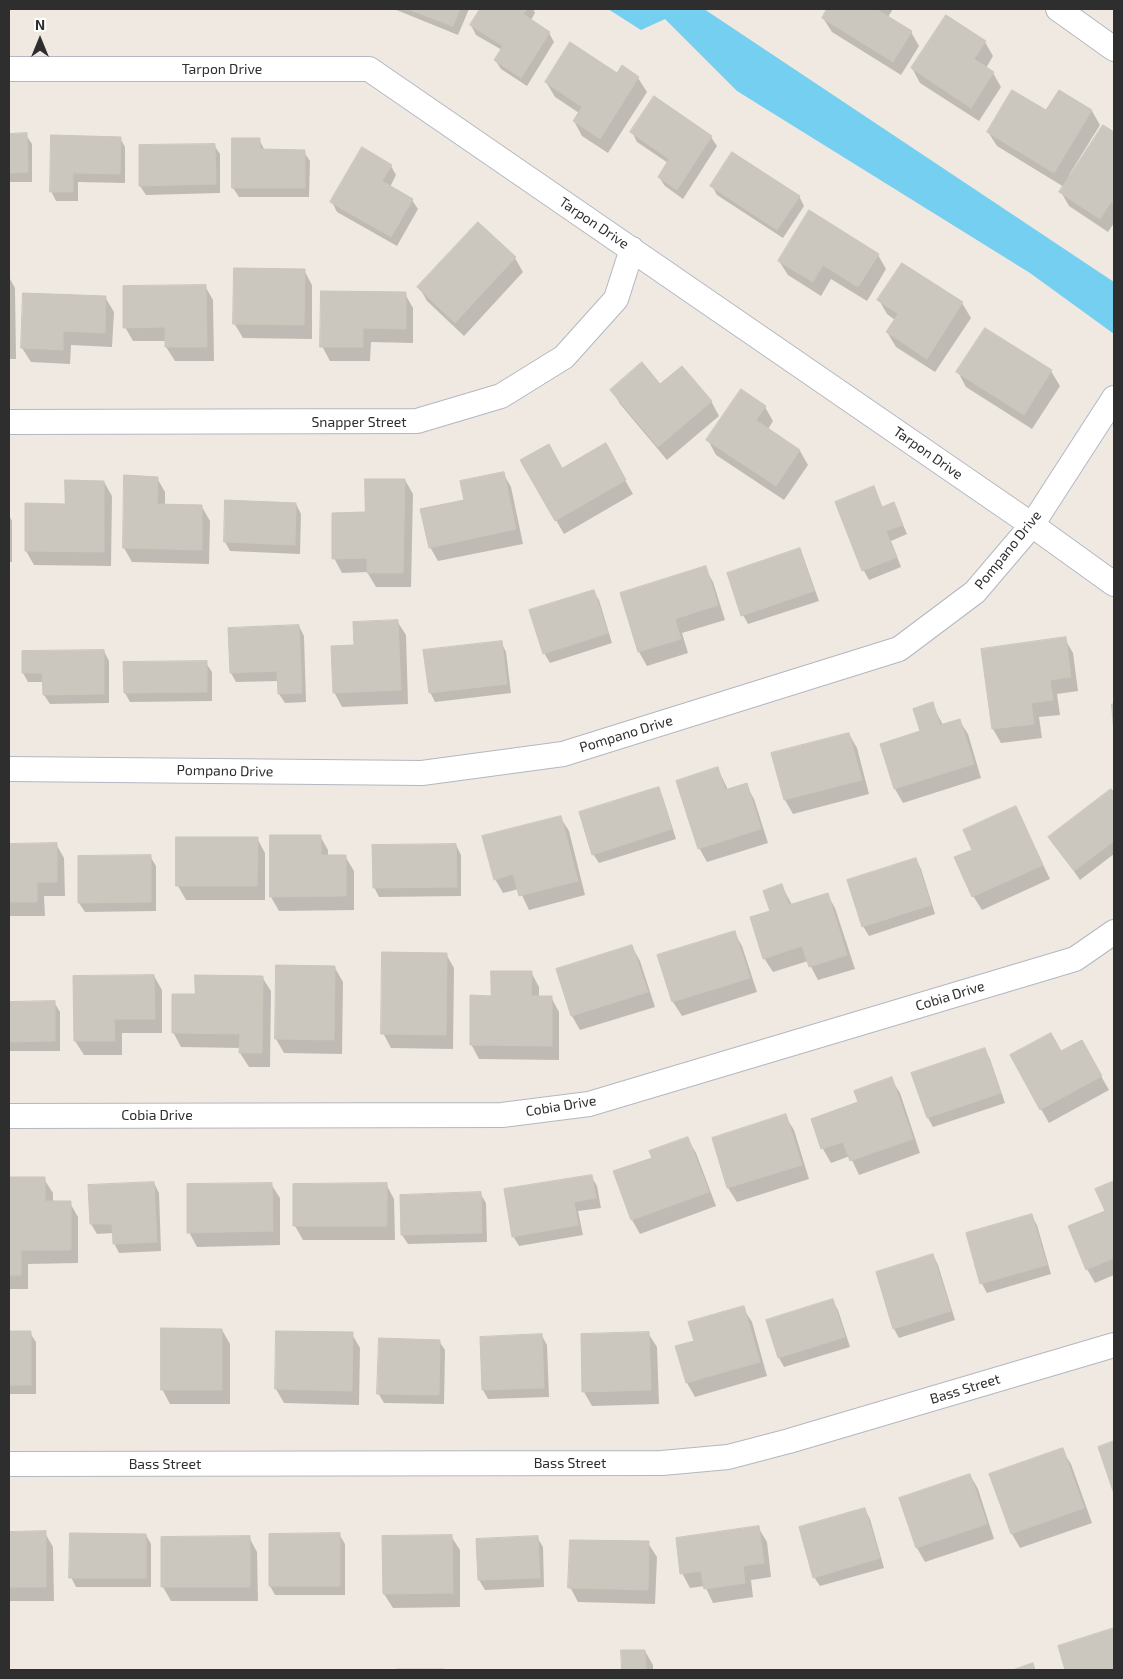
<!DOCTYPE html>
<html>
<head>
<meta charset="utf-8">
<style>
	body { margin:0 }
	#map { position:relative; width:1123px; height:1679px; overflow:hidden; background:#efe9e1; font-family:"Exo 2",sans-serif }
	canvas { display:block }
	.frame { position:absolute; inset:0; border:10px solid #2e2e2e; pointer-events:none }
	.north { position:absolute; left:15px; top:15px; width:50px; height:50px; -webkit-text-stroke:4px #fff; paint-order:stroke; rotate:0deg; font-size:14px; font-weight:700; line-height:20px; text-align:center; color:#2e2e2e }
	.north::after { content:''; display:block; margin:auto; width:18px; height:22px; background:#2e2e2e; clip-path:polygon(50% 0,100% 100%,50% 72%,0 100%) }
</style>
</head>
<body>
<div id="map">
<canvas width="1123" height="1679"></canvas>
<div class="frame"></div>
<div class="north">N</div>
</div>
<script>
const ctx = document.querySelector('canvas').getContext('2d');
ctx.lineJoin = 'round';
function paint(path, color) {
  ctx.fillStyle = color;
  ctx.fill(path, 'evenodd');
}
function stroke(path, color, width, dash) {
  ctx.strokeStyle = color;
  ctx.lineWidth = width;
  ctx.lineCap = dash ? 'butt' : 'round';
  ctx.setLineDash(dash || []);
  ctx.stroke(path);
}
function label(font, color, halo, rows, align = 'center') {
  ctx.font = font + ' "Exo 2",sans-serif';
  ctx.lineWidth = 5;
  ctx.setLineDash([]);
  ctx.textBaseline = 'middle';
  ctx.strokeStyle = halo;
  ctx.fillStyle = color;
  for (const [text, x, y, turn = 0] of rows) {
    ctx.save();
    ctx.translate(x, y);
    ctx.rotate((+turn || 0) * Math.PI / 180);
    ctx.textAlign = isNaN(turn) ? turn : align;
    if (halo) ctx.strokeText(text, 0, 0);
    ctx.fillText(text, 0, 0);
    ctx.restore();
  }
}
paint(new Path2D(`
	M608 9H704L1114 282V334L1030 273 737 91 665 19 641 30Z`), '#75cff0');
paint(new Path2D(`
	M394 9H469L458 35Z
	M481 9H533L535 13 531 20 549 33 554 42 527 86 501 69 495 60 502 50 476 35 471 25Z
	M829 9H893L888 17 911 32 919 46 901 75 832 32 823 18Z
	M985 42 993 56 986 68 993 73 1001 87 979 121 920 83 912 68Z
	M617 75 638 78 647 92 608 153 582 136 574 121 579 113 555 97 546 82Z
	M1059 91 1092 111 1100 125 1069 175 1071 176 1104 126 1114 133V223L1108 232 1069 206 1061 192 1064 187 997 146 988 132 1046 112Z
	M632 132 711 137 717 146 683 199 665 186 659 177 668 163 637 142Z
	M9 135H26L32 144V182H9Z
	M52 137 120 138 125 147V183L78 182V201H56L51 191Z
	M259 139 265 151 304 152 310 161 309 197H239L233 188Z
	M214 145 220 154V193L146 195 140 186Z
	M391 166 396 175 390 187 412 200 418 209 397 246 337 212 332 202Z
	M712 186 799 196 804 206 783 238 717 195Z
	M478 223 515 258 523 272 464 336 427 301 419 287Z
	M878 255 886 269 867 301 831 279 821 296 788 275 779 261Z
	M903 264 962 303 971 318 935 372 896 347 887 332 895 320 887 314 879 300Z
	M304 270 312 285V339L243 338 234 323Z
	M9 277 15 288 16 359H9Z
	M205 286 213 300 214 361H175L166 347V341H133L125 327Z
	M405 294 413 308V343L371 342 370 361H330L322 346Z
	M105 297 114 312 112 347 71 345 70 364 31 362 22 348Z
	M985 329 1051 371 1060 386 1032 429 966 387 958 372Z
	M660 386 711 401 719 416 667 460 620 404 612 390Z
	M765 407 773 421 768 429 800 451 808 465 784 500 716 455 708 440Z
	M605 445 633 494 564 534 522 461 562 470Z
	M503 473 511 487 523 544 438 561 430 547 465 501Z
	M157 478 165 492V505L202 507 210 521 209 564 132 562 124 548Z
	M405 480 413 494 411 587H376L367 572 342 573 334 558 366 513Z
	M104 482 112 496 111 566 34 565 26 551Z
	M873 488 883 508 894 504 907 534 891 541 901 567 869 580 864 571 836 503Z
	M296 504 301 514 300 554 230 551 225 542Z
	M9 515 12 521V562H9Z
	M799 550 804 559 819 601 748 624 743 615Z
	M705 568 713 582 725 620 682 633 688 653 647 666 639 652 621 594Z
	M593 591 599 600 612 643 550 663 544 653Z
	M397 621 406 635 408 704 342 707 334 692 355 646Z
	M299 626 304 636 306 702 285 703 279 694V681L236 682 231 673Z
	M1065 639 1073 653 1078 691 1057 694 1060 715 1039 717 1042 738 1001 743 993 729 983 650Z
	M501 642 506 652 511 693 435 702 430 692Z
	M104 651 109 661V703L50 704 44 695V682H28L23 673Z
	M206 663 212 672V701L130 702 125 693Z
	M932 704 943 725 959 720 968 734 981 778 903 803 895 789Z
	M849 734 857 748 869 794 793 814 785 800Z
	M718 769 728 790 746 785 754 799 768 843 707 862 699 848Z
	M658 789 663 798 676 839 599 863 593 854Z
	M1111 790 1114 795V854L1080 880 1050 837Z
	M1015 807 1050 879 982 910 973 896 974 850Z
	M560 817 569 831 585 895 529 910 519 889 503 893 495 879Z
	M320 836 328 850V857L345 856 354 871V910L279 911 271 897Z
	M257 838 265 853V900H186L178 886Z
	M56 844 64 858 65 896H44L45 916H9V845Z
	M456 845 461 855V896L379 897 374 887Z
	M150 856 156 866V911L85 912 79 903Z
	M916 859 921 869 935 914 869 936 863 926Z
	M782 886 792 905 827 894 835 908 855 969 818 980 808 961 773 972 764 958 771 912Z
	M734 932 742 946 757 992 682 1016 673 1002 659 956Z
	M632 947 640 961 655 1007 580 1030 572 1016 557 970Z
	M446 954 454 968 453 1049 391 1048 383 1033Z
	M335 968 343 982 342 1054 284 1053 276 1039Z
	M531 972 539 987V997H551L559 1012V1060L479 1059 471 1044 492 997Z
	M154 976 162 990V1033H122V1055H84L75 1041Z
	M262 977 271 991 270 1067H249L240 1053 241 1048 181 1047 173 1032Z
	M54 1002 60 1012V1051H9V1003Z
	M1081 1041 1109 1090 1049 1123 1041 1109 1061 1052Z
	M985 1050 990 1059 1005 1103 933 1127 928 1118Z
	M891 1079 900 1093 920 1153 859 1175 850 1156 831 1163 823 1149 812 1120 859 1102Z
	M785 1116 794 1130 809 1179 737 1202 728 1188 713 1139Z
	M687 1138 696 1153 716 1206 640 1234 632 1220 614 1172 653 1158Z
	M591 1176 597 1186 601 1208 578 1211 583 1235 519 1246 513 1236Z
	M9 1179H44L53 1193V1202L70 1203 78 1217V1263L28 1264V1289H9Z
	M154 1183 159 1193 161 1251 119 1253 114 1243 113 1233 97 1234 91 1224 90 1186Z
	M1114 1183V1275L1095 1283 1087 1269 1106 1212 1097 1190Z
	M271 1184 280 1198V1245L197 1247 189 1232Z
	M386 1184 394 1199 395 1240H303L295 1226V1185Z
	M480 1193 486 1203 487 1242 408 1244 402 1235Z
	M1031 1215 1037 1225 1051 1274 987 1293 982 1284 967 1234Z
	M933 1255 938 1265 955 1320 899 1338 894 1329Z
	M832 1300 838 1310 850 1347 784 1367 779 1358 767 1321Z
	M743 1308 752 1322 767 1376 695 1397 687 1383 677 1347 696 1342Z
	M222 1330 230 1344V1404H170L162 1389Z
	M9 1332 30 1333 36 1342V1394H9Z
	M648 1333 657 1347 659 1404 592 1406 584 1392Z
	M352 1334 360 1348 359 1405 284 1403 276 1389Z
	M542 1336 547 1345 549 1397 488 1399 483 1390Z
	M439 1341 445 1350 444 1404 384 1403 378 1393Z
	M1062 1450 1071 1464 1092 1523 1020 1548 1012 1534 991 1475Z
	M970 1475 978 1489 994 1539 925 1562 917 1548 900 1499Z
	M865 1510 870 1519 884 1568 820 1586 814 1577Z
	M758 1527 767 1542 771 1577 751 1580 753 1597 713 1603 705 1586 690 1588 682 1573Z
	M9 1533H45L53 1547 54 1601H9Z
	M339 1534 345 1544V1595H275L270 1586Z
	M146 1535 151 1544V1587H76L71 1577Z
	M451 1536 460 1550V1607L393 1608 384 1594V1537Z
	M249 1537 257 1552 258 1601H171L163 1587Z
	M537 1537 543 1547 544 1587 485 1590 479 1580 478 1540Z
	M648 1543 657 1557 655 1604 578 1602 570 1587Z
	M1114 1629V1670H1067L1059 1646Z
	M622 1651H645L653 1665V1670H623Z`), '#0003');
const building = new Path2D(`
	M408 9H460L453 26Z
	M480 9H527L523 14 550 32 521 78 494 60 503 46 470 25Z
	M827 9H876L912 31 893 62 822 18Z
	M946 15 986 41 974 59 994 72 971 108 911 68Z
	M570 42 617 73 622 65 639 77 600 139 573 121 582 107 545 82Z
	M1012 90 1046 110 1059 90 1092 110 1054 173 987 132Z
	M654 96 712 136 677 190 658 177 669 159 630 132Z
	M1103 125 1114 132V204L1111 202 1100 219 1059 192Z
	M27 133 28 172 9 173V134Z
	M51 135 121 137 120 174 73 173V192H50Z
	M232 138H260V149L305 150V188H232Z
	M215 144 216 184 139 186V145Z
	M362 147 392 165 382 181 413 199 391 237 330 202Z
	M732 152 800 196 777 230 710 186Z
	M809 210 879 254 858 287 823 265 813 282 778 261Z
	M478 222 516 257 455 323 417 287Z
	M902 263 963 302 927 359 886 332 898 314 877 300Z
	M234 268 305 269 304 325 233 324Z
	M206 285 207 347H165V327L123 328V286Z
	M321 291 406 292V329L363 328V347H320Z
	M23 293 106 296 105 333 63 331V350L21 348Z
	M985 328 1052 370 1024 415 956 372Z
	M642 362 660 384 682 366 712 401 658 447 610 390Z
	M741 389 766 406 756 420 800 450 776 486 706 440Z
	M606 443 626 480 555 521 520 460 549 444 562 468Z
	M504 472 516 529 429 548 420 509 464 500 460 481Z
	M124 475 158 477 157 504 202 505V550L123 548Z
	M365 479H405L403 573H367V558L332 559V513L365 512Z
	M65 480 104 481V552L25 551V503L65 504Z
	M874 486 882 507 894 502 903 525 886 531 897 557 862 571 835 502Z
	M225 500 296 503 295 545 224 542Z
	M800 548 814 591 741 616 727 573Z
	M706 566 718 605 675 619 681 639 638 652 620 593Z
	M594 590 608 633 543 654 529 610Z
	M398 620 401 690 333 693 331 646 354 645 353 622Z
	M299 625 302 693 278 694 277 671 230 673 228 628Z
	M1066 637 1071 677 1050 680 1053 700 1031 703 1034 724 992 729 981 649Z
	M502 641 507 684 429 693 423 650Z
	M104 650V694L43 695 42 673H22V651Z
	M207 661V692L124 693 123 662Z
	M933 702 940 725 960 719 974 764 894 789 880 744 920 731 913 709Z
	M1112 704H1114V733Z
	M849 733 862 780 784 800 771 753Z
	M718 767 725 790 747 783 761 829 698 849 676 781Z
	M659 787 672 829 592 855 579 812Z
	M1111 789 1114 792V841L1074 871 1048 837Z
	M1016 806 1043 865 972 897 954 857 972 850 963 830Z
	M561 816 578 881 519 896 513 874 494 880 482 836Z
	M270 835H321V855H346V896L270 897Z
	M176 837H258L257 886H176Z
	M57 843V882H37V902H9V844Z
	M456 844 457 887 373 888 372 845Z
	M151 855V902L78 903V856Z
	M916 858 931 905 862 927 847 880Z
	M782 884 789 905 828 893 847 955 809 967 802 946 763 959 750 917 770 911 763 891Z
	M735 931 750 978 672 1002 657 955Z
	M632 945 648 992 571 1016 556 969Z
	M382 952 447 953 446 1035 381 1034Z
	M276 965 335 966 334 1040 275 1039Z
	M491 971H532L531 996H552V1046L470 1045V995L491 996Z
	M154 975 155 1019H114L115 1041H74L73 976Z
	M195 975 263 976 262 1053H239L240 1034 172 1033V994H195Z
	M55 1001V1041L9 1042V1002Z
	M1051 1033 1061 1051 1082 1040 1102 1076 1040 1110 1010 1055Z
	M985 1048 1001 1093 927 1118 911 1073Z
	M892 1077 913 1139 850 1161 843 1142 821 1149 811 1119 858 1102 854 1091Z
	M786 1114 802 1165 727 1188 712 1138Z
	M688 1137 709 1192 631 1220 613 1171 652 1158 649 1151Z
	M592 1175 596 1198 574 1202 578 1225 512 1237 504 1189Z
	M9 1177H45V1201H71V1250H21V1275H9Z
	M1114 1181V1258L1086 1270 1068 1226 1105 1211 1095 1189Z
	M154 1182 157 1242 113 1244 112 1224H90L88 1185Z
	M272 1183 273 1231 187 1233V1184Z
	M387 1183V1226H293V1184Z
	M481 1192 482 1233 401 1235 400 1195Z
	M1032 1214 1047 1265 980 1284 966 1233Z
	M933 1254 951 1311 893 1329 876 1272Z
	M833 1299 845 1337 778 1358 766 1320Z
	M744 1306 760 1362 686 1383 675 1346 694 1341 688 1322Z
	M161 1328 222 1329V1390H161Z
	M9 1331H31V1385H9Z
	M276 1331 353 1332 352 1391 275 1389Z
	M649 1332 651 1390 582 1392 581 1334Z
	M542 1334 544 1388 482 1390 480 1337Z
	M379 1338 440 1340 439 1395 377 1394Z
	M1114 1441V1494L1098 1447Z
	M1063 1448 1084 1508 1011 1534 989 1474Z
	M970 1474 987 1524 916 1548 899 1498Z
	M865 1508 880 1558 813 1578 799 1527Z
	M759 1526 764 1563 743 1566 745 1583 704 1589 701 1571 680 1574 676 1538Z
	M46 1531V1587H9V1532Z
	M70 1533 146 1534V1578H69Z
	M340 1533V1586H269V1534Z
	M452 1535 453 1593 383 1594 382 1536Z
	M250 1536V1587H161V1537Z
	M538 1536 540 1578 478 1580 476 1539Z
	M570 1540 649 1541 648 1590 568 1588Z
	M1114 1628V1670H1065L1058 1646Z
	M621 1650H645L646 1670H622Z
	M1033 1663 1035 1670H1013Z
	M397 1669H444V1670H397Z`);
paint(building, '#cbc7bf');
stroke(building, '#cbc5ba', 1);
const minor = new Path2D(`
	M1058 9 1114 49
	M9 69H369L1032 525 1114 584
	M9 422 417 421 501 396 564 357 616 299 632 249
	M9 769 422 773 563 754 899 649 975 592 1032 525 1114 398
	M9 1116 502 1115 589 1104 1075 959 1114 932
	M9 1464 662 1463 728 1457 789 1441 1114 1345`);
stroke(minor, '#b4b7c1', 26);
stroke(minor, '#fff', 24);
label('14px', '#2e2e2e', '#fff', [
	["Tarpon Drive",222,69],
	["Tarpon Drive",594,223,34],
	["Snapper Street",359,422],
	["Tarpon Drive",928,453,35],
	["Pompano Drive",1008,550,-51],
	["Pompano Drive",626,734,-17],
	["Pompano Drive",225,771,1],
	["Cobia Drive",950,996,-17],
	["Cobia Drive",561,1106,-9],
	["Cobia Drive",157,1115],
	["Bass Street",965,1389,-17],
	["Bass Street",570,1463],
	["Bass Street",165,1464]
]);
</script>
</body>
</html>
